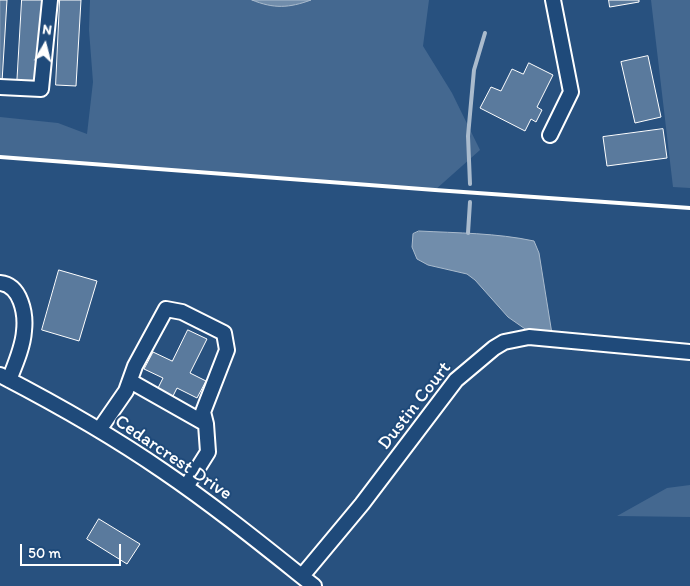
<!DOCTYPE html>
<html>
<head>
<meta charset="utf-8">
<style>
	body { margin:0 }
	#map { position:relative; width:690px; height:586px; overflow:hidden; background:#28517f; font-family:Itim,sans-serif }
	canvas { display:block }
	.north { position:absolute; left:20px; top:20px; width:50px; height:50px; -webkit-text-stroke:4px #1f4a7a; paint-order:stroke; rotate:8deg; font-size:14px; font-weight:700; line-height:20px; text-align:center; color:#fff }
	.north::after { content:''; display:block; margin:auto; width:18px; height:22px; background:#fff; clip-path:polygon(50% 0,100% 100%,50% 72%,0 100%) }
	.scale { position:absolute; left:20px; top:544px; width:101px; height:22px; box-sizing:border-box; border:2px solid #fff; border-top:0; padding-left:6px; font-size:15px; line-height:18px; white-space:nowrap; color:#fff; -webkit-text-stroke:4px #1f4a7a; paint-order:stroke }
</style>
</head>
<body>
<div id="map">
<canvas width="690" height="586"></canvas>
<div class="north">N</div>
<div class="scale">50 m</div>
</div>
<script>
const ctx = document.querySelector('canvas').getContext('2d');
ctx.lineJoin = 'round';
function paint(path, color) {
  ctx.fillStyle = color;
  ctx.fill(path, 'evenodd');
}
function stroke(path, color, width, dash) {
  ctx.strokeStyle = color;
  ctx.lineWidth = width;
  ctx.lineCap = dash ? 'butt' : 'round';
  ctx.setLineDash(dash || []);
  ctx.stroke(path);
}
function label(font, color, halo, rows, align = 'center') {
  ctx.font = font + ' Itim,sans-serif';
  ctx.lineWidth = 4;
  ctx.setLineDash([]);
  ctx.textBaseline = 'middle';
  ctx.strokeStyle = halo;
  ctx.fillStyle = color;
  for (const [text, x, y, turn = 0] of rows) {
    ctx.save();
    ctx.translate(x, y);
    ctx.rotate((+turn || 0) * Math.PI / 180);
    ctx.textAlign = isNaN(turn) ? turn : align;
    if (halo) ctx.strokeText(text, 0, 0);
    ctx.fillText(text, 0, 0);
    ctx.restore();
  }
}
paint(new Path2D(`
	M90 0H252C274 9 289 7 311 0H429L423 46 452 93 480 150 435 190 0 157V117L58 123 87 134 93 82 89 30Z
	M651 0H690V188L673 187Z
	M690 485V517L617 516 667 488Z`), '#446890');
const water = new Path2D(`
	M252 0H311C289 8 274 9 252 0Z
	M419 231C457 233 497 233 534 241L539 253 552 334 528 331 508 317 475 280 467 274 428 265 417 259 412 247 413 234Z`);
paint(water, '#718dab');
stroke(water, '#aabbcd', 1);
stroke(new Path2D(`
	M470 184 468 136 474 70 485 33
	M468 233 470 202`), '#aabbcd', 4);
const building = new Path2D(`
	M0 0H7L2 82H0Z
	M22 0H42L37 87 17 86Z
	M60 0H81L76 86 56 85Z
	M609 0H639V2L610 7Z
	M648 56 661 117 635 123 621 62Z
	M529 63 553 75 537 107 542 110 536 122 531 119 525 131 480 108 491 87 501 91 512 69 523 74Z
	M663 129 667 158 607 166 603 137Z
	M59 270 97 281 79 341 42 330Z
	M188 330 207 339 190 373 206 381 197 398 177 388 171 400 156 392 163 378 144 369 153 352 172 361Z
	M99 519 140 544 127 564 87 539Z`);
paint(building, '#5a7a9d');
stroke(building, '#fff', 1);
const minor = new Path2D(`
	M0 87 41 89 50 0
	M550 135 571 92 553 0
	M0 283C21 285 26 314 24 331 23 347 15 365 9 380
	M0 375C56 404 111 435 163 471 216 507 265 547 314 586
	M130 381 206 424
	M99 430 126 391 135 366 166 309 182 312 224 333 227 350 203 412 206 424 208 452 186 487
	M302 576 362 504 456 380 494 348 504 342 529 337 690 352`);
stroke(minor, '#fff', 18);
stroke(minor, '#1f4a7a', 14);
stroke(new Path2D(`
	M0 157 435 190 690 208`), '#fff', 4);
label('19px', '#fff', '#1f4a7a', [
	["Dustin Court",415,406,-52],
	["Cedarcrest Drive",173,458,34]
]);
</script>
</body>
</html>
